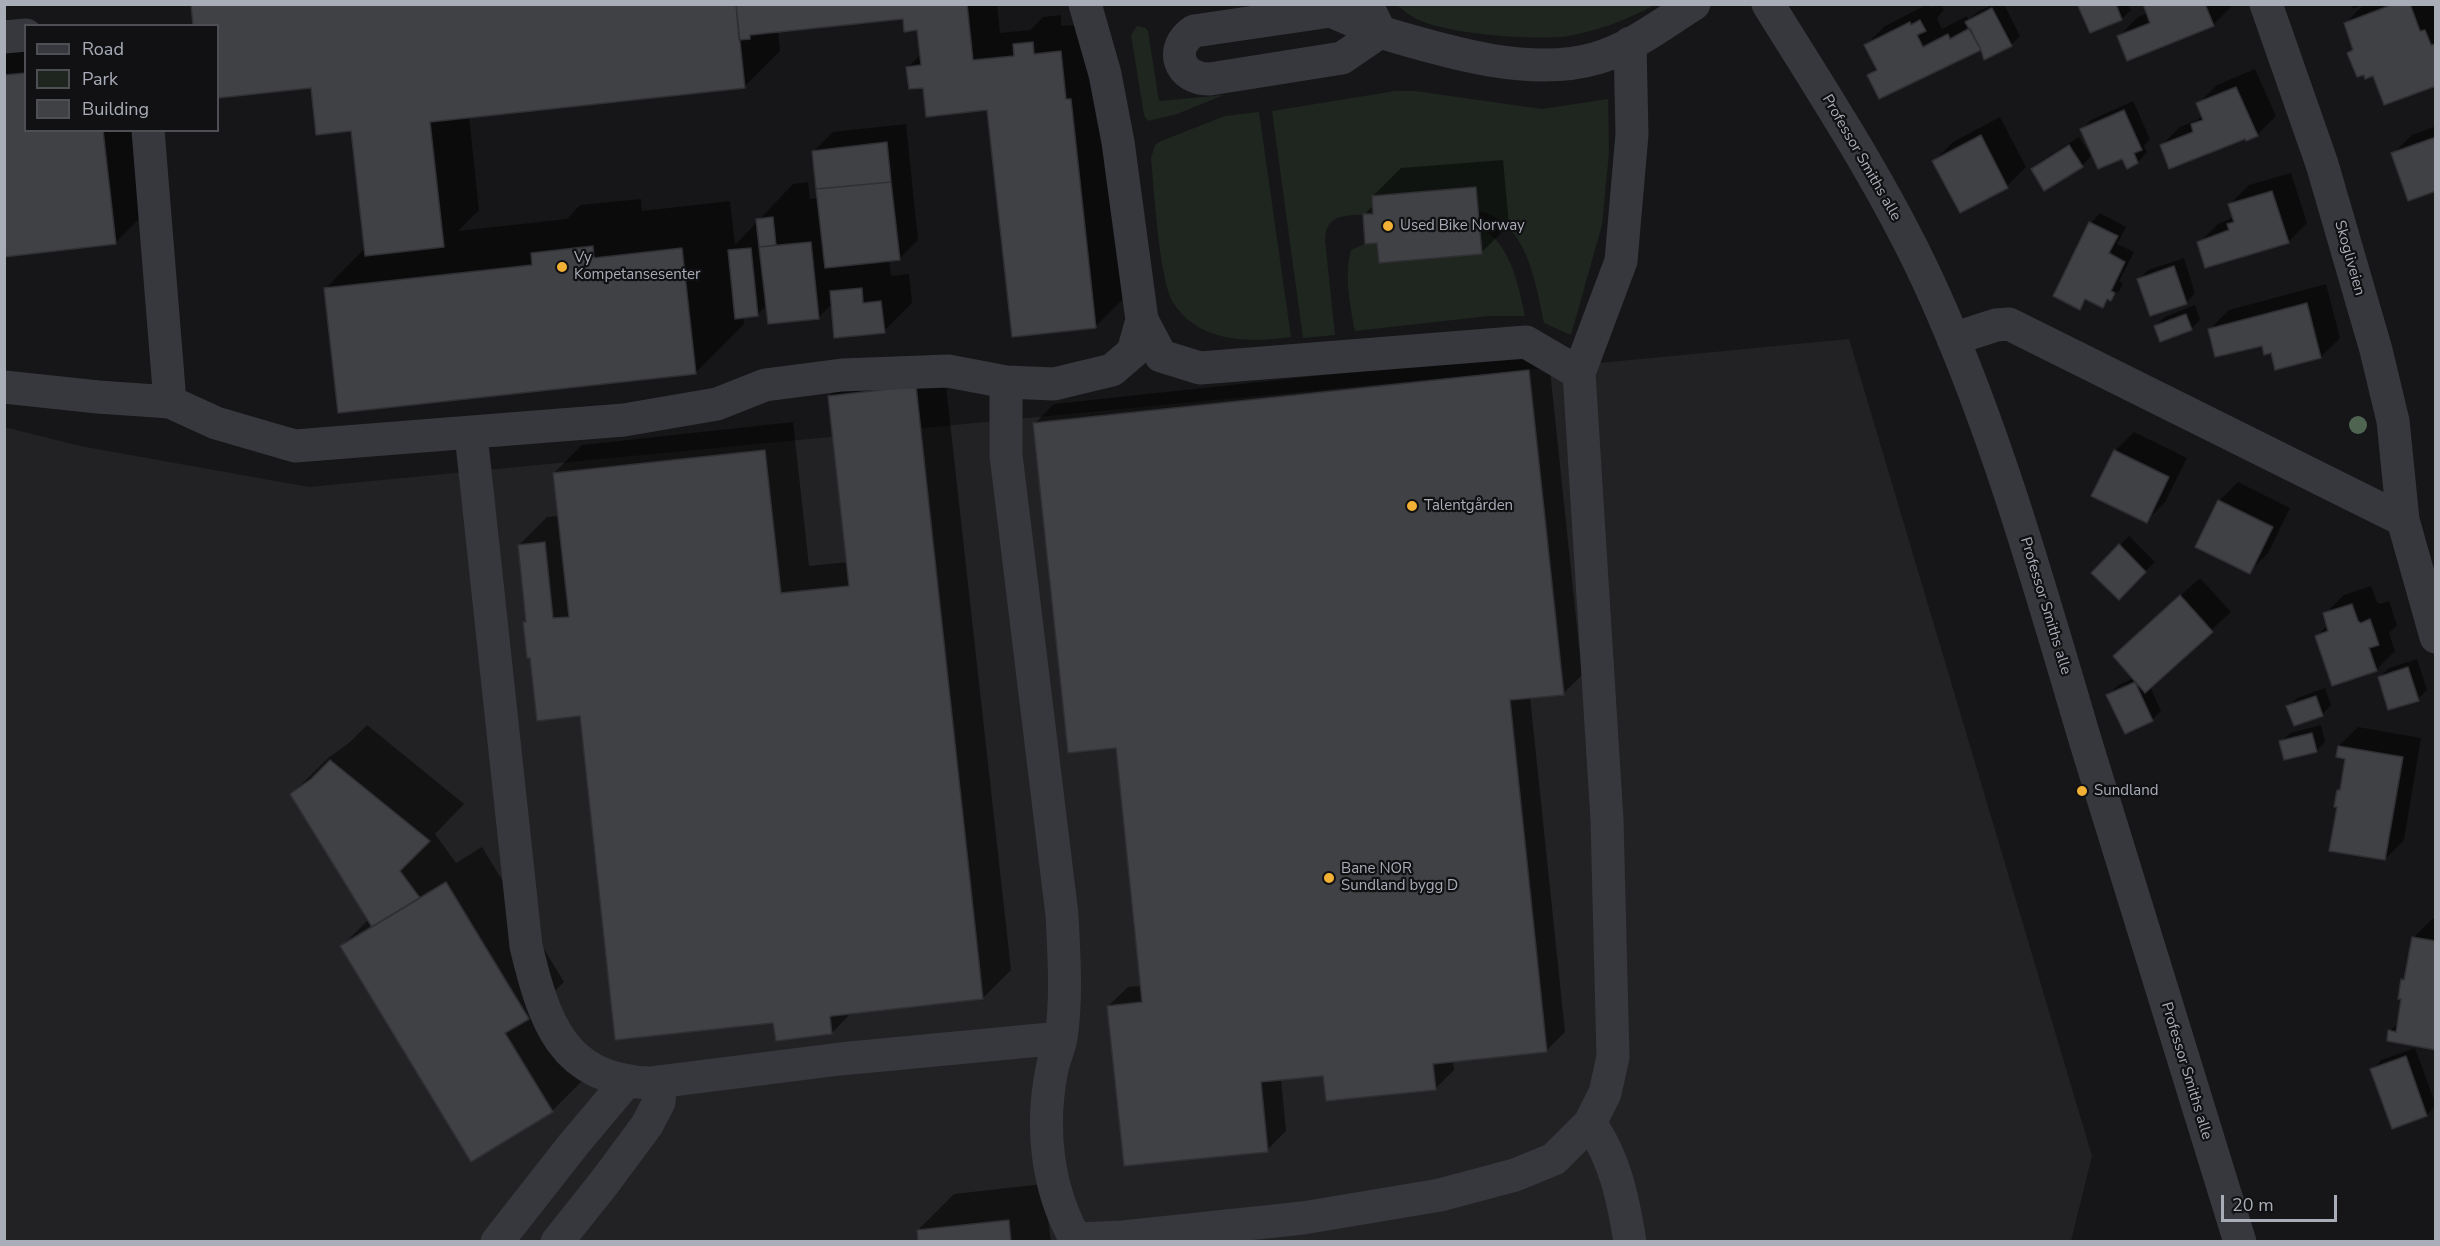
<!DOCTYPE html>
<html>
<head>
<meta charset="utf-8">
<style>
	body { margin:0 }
	#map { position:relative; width:2440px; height:1246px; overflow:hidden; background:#161618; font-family:"Nunito Sans",sans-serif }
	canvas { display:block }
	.frame { position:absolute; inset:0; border:6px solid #a8adb8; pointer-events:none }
	.legend { position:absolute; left:24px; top:24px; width:195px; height:108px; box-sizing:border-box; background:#111113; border:2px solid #4d4f55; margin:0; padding:8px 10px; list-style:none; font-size:18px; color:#a8adb8 }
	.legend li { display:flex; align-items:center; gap:12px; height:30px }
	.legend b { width:30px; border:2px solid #4d4f55 }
	.scale { position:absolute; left:2221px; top:1195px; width:116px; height:27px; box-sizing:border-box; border:3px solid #a8adb8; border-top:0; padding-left:8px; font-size:18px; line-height:21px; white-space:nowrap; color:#a8adb8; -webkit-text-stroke:4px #111113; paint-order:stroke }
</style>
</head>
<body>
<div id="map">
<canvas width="2440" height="1246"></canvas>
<div class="frame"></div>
<ul class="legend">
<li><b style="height:8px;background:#37383d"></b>Road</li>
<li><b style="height:16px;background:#1e261f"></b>Park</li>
<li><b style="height:16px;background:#404145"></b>Building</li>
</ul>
<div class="scale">20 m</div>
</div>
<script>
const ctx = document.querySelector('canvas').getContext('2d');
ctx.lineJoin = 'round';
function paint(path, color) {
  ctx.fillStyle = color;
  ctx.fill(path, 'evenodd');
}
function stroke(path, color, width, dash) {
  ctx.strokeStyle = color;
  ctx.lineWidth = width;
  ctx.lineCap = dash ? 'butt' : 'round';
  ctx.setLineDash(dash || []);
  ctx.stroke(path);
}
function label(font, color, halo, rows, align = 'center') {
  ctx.font = font + ' "Nunito Sans",sans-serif';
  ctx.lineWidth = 4.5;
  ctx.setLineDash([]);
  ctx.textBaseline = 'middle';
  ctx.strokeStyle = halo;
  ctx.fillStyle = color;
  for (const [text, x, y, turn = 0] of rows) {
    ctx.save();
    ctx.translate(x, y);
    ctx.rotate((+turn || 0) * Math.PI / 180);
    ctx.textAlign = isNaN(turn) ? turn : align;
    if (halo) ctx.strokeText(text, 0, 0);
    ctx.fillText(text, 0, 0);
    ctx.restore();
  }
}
paint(new Path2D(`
	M1849 339 2092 1156 2071 1241H5L4 427 80 446 309 487Z`), '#222225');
paint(new Path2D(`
	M1397 5H1654C1628 20 1599 30 1569 36 1536 41 1449 34 1419 20 1410 16 1404 11 1397 5Z
	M1137 26 1146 28 1148 31 1159 101 1224 95 1177 114 1148 121 1144 115 1131 35Z
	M1395 91H1415L1542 109 1608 99 1609 153 1602 225 1571 335 1544 323C1536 282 1526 220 1478 211L1475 187 1372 196 1373 214C1352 216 1325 211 1325 240L1335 335 1303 338 1272 111Z
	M1259 112 1291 337C1250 343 1200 343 1174 304 1159 281 1154 189 1151 158L1155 145 1161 141 1225 116Z
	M1479 228C1510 240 1519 287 1525 316H1489L1355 331C1350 306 1344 275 1351 250L1365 244 1377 243 1379 263 1481 254Z`), '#1e261f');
paint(new Path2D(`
	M193 4H997L1000 33 1030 30 1043 17 1061 15V26L1089 24 1123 299 1095 327 988 108 924 86 908 67 921 54 919 28 904 17 778 31 780 51 744 87 469 116 479 210 458 231 567 219 580 205 641 199 642 211 730 201 735 245 793 184 808 182 810 199 819 198 814 151 833 132 906 124 918 240 899 259 889 260 891 276 909 274 912 303 884 331 832 304 819 317 767 305 757 315 743 316 744 324 696 372 325 289 365 248 353 130 313 86 218 96V26Z
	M1928 4 1931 7 1941 4 1944 10 1937 18 1942 29 1967 16 1968 20 1976 13 1993 4H2004L2020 36 2011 45 1982 48 1892 93 1869 75 1877 66 1866 45 1885 26Z
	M2082 4H2128L2131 10 2121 19Z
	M2144 4H2232V6L2213 25 2119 36 2138 17 2148 13Z
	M2351 4H2364L2353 9Z
	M2364 4H2435L2436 84 2373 74 2349 53 2354 48 2345 24Z
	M26 49V130H134L143 215 115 243 4 255V51Z
	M2255 69 2276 116 2257 135 2161 146 2180 127 2197 120 2202 115 2198 104 2217 85Z
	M2133 101 2150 139 2144 146 2147 152 2138 162 2127 167 2123 157 2082 129 2091 120Z
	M2000 117 2026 167 2007 186 1961 211 1934 161 1953 142Z
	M2436 126V190L2393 154 2412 135Z
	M2079 137 2091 156 2082 166 2044 189 2032 169 2042 160Z
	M1503 160 1509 225 1481 253 1364 215 1374 205 1373 196 1401 168Z
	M2291 173 2307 223 2288 242 2199 243 2218 224 2234 217 2230 204 2249 185Z
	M2100 213 2126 227 2117 244 2134 252 2119 281 2123 283 2120 290 2102 306 2088 299 2079 308 2055 296 2091 223Z
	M2184 258 2195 293 2186 303 2139 279 2148 270Z
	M2326 284 2340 338 2321 357 2272 351 2263 345 2210 329 2229 310Z
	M2195 305 2200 320 2191 329 2155 326 2165 317Z
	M1548 351 1582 675 1563 694 1530 697 1565 1032 1546 1051 1453 1061 1454 1070 1435 1089 1324 1074 1281 1079 1286 1131 1267 1150 1108 1006 1128 987 1142 986 1117 746 1035 423 1054 404Z
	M943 359 1011 970 983 998 852 1012 832 1033 775 1021 581 715 531 656 525 623 527 620 519 545 547 517 559 516 554 473 582 445 793 422 809 566 848 562 829 396 857 368Z
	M2134 432 2187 458 2165 502 2146 521 2115 451Z
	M2238 482 2290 508 2268 553 2249 572 2219 501Z
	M2129 536 2155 562 2119 598 2093 573Z
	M2200 578 2231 612 2150 686 2161 711 2152 720 2108 695 2117 686 2134 678 2133 638Z
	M2371 586 2377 602 2380 604 2389 601 2397 625 2389 633 2395 651 2376 670 2317 636 2328 625 2325 614 2344 595Z
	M2417 659 2427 690 2418 699 2379 677 2389 668Z
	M2325 688 2331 705 2322 715 2288 707 2297 698Z
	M367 725 464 804 435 834 456 863 482 847 564 982 544 1002 588 1075 552 1111 342 946 369 919 292 794 328 758 349 743Z
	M2321 725 2325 742 2316 751 2281 742 2290 733Z
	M2358 727 2421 738 2404 840 2385 859 2339 805 2338 790 2342 787 2347 758 2339 746Z
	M2432 919H2436V1048L2390 1031 2399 1022 2413 938Z
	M2415 1048 2436 1105 2427 1115 2372 1070 2381 1060Z
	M1044 1184 1051 1242H919L918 1230 954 1194Z`), '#0007');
const building = new Path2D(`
	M191 4H736L745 88 430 122 444 247 365 256 351 131 316 135 311 88 218 98V26H193Z
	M736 4H967L973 60 1014 56 1013 44 1033 42 1034 54 1061 51 1066 99H1071L1096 328 1012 337 987 110 926 117 923 88 909 89 906 67 921 65 917 30 904 32 903 19 750 35V39L739 40Z
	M2081 4H2116L2122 20 2090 33 2078 6Z
	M2143 4H2205L2214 26 2127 61 2117 36 2150 23Z
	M2394 4H2410L2420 31 2425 30 2431 45 2436 44V86L2384 105 2373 76 2365 79 2364 75 2357 77 2347 53 2353 50 2344 23Z
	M1992 8 2012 46 1984 60 1981 50 1965 22Z
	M1920 20 1926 31 1917 35 1923 47 1948 34 1950 39 1970 28 1981 50 1879 99 1867 75 1877 70 1864 45 1910 22 1911 25Z
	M26 73V130H103L116 244 4 257V75Z
	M2236 87 2258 136 2246 141 2245 139 2169 169 2160 145 2193 132 2191 124 2203 120 2196 103Z
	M2124 110 2142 150 2134 153 2138 163 2127 169 2122 159 2098 169 2080 129Z
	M1981 135 2008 188 1960 213 1932 161Z
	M2436 137V191L2408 201 2391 153Z
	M887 142 891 182 816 189 812 151Z
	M2069 145 2083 167 2044 191 2031 169Z
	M891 182 900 260 825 268 816 189Z
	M1476 187 1482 254 1379 263 1377 243 1365 244 1363 214H1373L1372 196Z
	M2272 191 2289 243 2205 268 2197 242 2229 230 2227 224 2234 222 2228 204Z
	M773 217 776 245 759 247 756 219Z
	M2089 222 2118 236 2109 253 2125 262 2111 291 2115 293 2111 301 2107 299 2103 308 2085 299 2080 310 2053 296Z
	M811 242 819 319 768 324 759 247Z
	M593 246 594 258 682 248 696 374 338 413 324 288 532 265 531 253Z
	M751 248 758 316 735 319 728 250Z
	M2174 266 2187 304 2150 316 2137 279Z
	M862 288 863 303 881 301 885 333 834 338 830 291Z
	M2307 303 2321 358 2275 370 2271 353 2264 355 2262 346 2215 357 2208 329Z
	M2186 314 2192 330 2160 342 2154 326Z
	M1529 370 1564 695 1510 700 1547 1052 1433 1064 1436 1090 1326 1101 1323 1076 1261 1082 1268 1152 1124 1166 1107 1006 1142 1002 1116 748 1068 753 1033 423Z
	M916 386 983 999 832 1016 830 1017 832 1034 776 1041 773 1023 615 1040 580 716 537 721 530 658H527L523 622H526L518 545 545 542 553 618 569 617 553 473 765 450 781 593 849 586 828 396Z
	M2114 450 2169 477 2147 523 2091 496Z
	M2218 500 2273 527 2250 574 2195 547Z
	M2119 544 2146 572 2119 600 2091 573Z
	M2180 595 2213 632 2145 693 2113 656Z
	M2352 604 2358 621 2361 623 2370 619 2379 645 2369 648 2377 671 2332 686 2315 636 2328 631 2323 613Z
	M2408 667 2419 701 2388 710 2378 677Z
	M2135 682 2153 721 2125 734 2106 695Z
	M2316 696 2323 716 2294 726 2286 706Z
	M2312 733 2317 752 2284 760 2279 741Z
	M2338 746 2403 757 2385 860 2329 851 2337 807H2334L2337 790H2340L2345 759 2336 757Z
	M330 760 430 841 400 871 420 898 372 927 290 794 311 779Z
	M446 882 529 1019 505 1033 553 1112 471 1162 340 946Z
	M2412 937 2436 941V1050L2387 1041 2388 1030 2396 1032 2401 999H2398L2401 979 2404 980Z
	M2406 1056 2427 1116 2392 1129 2370 1069Z
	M1009 1220 1011 1242H918L917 1230Z`);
paint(building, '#404145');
stroke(building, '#303034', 1.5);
stroke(new Path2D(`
	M1768 4C1827 99 1889 193 1934 294 1999 439 2041 592 2086 743 2136 910 2188 1076 2240 1242
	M2266 4 2322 164 2376 350 2393 421 2403 520 2436 637
	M1331 11 1380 32 1342 58 1210 79C1179 80 1168 48 1194 31Z
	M1370 11 1380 32C1444 51 1531 78 1597 58 1630 49 1665 22 1694 4
	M4 37 26 35
	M148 130 170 402
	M1953 339 1996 325 2009 324 2403 520
	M1579 373 1621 261 1632 134 1630 43
	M4 387 98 397 170 402 216 423 295 446 624 420 717 404 765 385 842 375 948 371 1006 382
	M471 434 526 946C544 1020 561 1080 650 1083L840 1059 1061 1038
	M1590 1123C1615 1159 1623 1198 1630 1242
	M1076 1239 1123 1237 1303 1218 1440 1195 1515 1175 1554 1159 1590 1123 1605 1093 1613 1057 1607 820 1579 373 1526 342 1200 368 1161 356 1142 320
	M497 1242 573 1145 626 1082
	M557 1242 604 1183 647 1125 659 1102 661 1082
	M1077 1242C1047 1190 1040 1128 1052 1069 1054 1059 1059 1049 1061 1038 1067 998 1064 956 1062 915L1006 455V382L1054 384 1112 370 1133 352 1142 320 1118 142 1105 74 1085 4`), '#37383d', 33);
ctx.fillStyle = '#506452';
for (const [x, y] of [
	[2358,425]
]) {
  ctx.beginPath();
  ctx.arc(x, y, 9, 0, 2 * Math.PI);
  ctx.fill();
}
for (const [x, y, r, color] of [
	[1388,226,6,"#f2b134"],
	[562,267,6,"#f2b134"],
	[1412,506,6,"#f2b134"],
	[2082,791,6,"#f2b134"],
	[1329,878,6,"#f2b134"]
]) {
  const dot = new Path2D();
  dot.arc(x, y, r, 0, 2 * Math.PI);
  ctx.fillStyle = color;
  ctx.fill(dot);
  stroke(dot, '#111113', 2);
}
label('15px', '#a8adb8', '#111113', [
	["Professor Smiths alle",1861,158,60],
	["Skogliveien",2349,258,74],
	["Professor Smiths alle",2045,606,73],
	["Professor Smiths alle",2186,1071,73]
]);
label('15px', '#a8adb8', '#111113', [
	["Used Bike Norway",1400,226],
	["Vy",574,258],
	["Kompetansesenter",574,275],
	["Talentgården",1424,506],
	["Sundland",2094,791],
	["Bane NOR",1341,869],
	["Sundland bygg D",1341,886]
], 'left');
</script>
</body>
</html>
